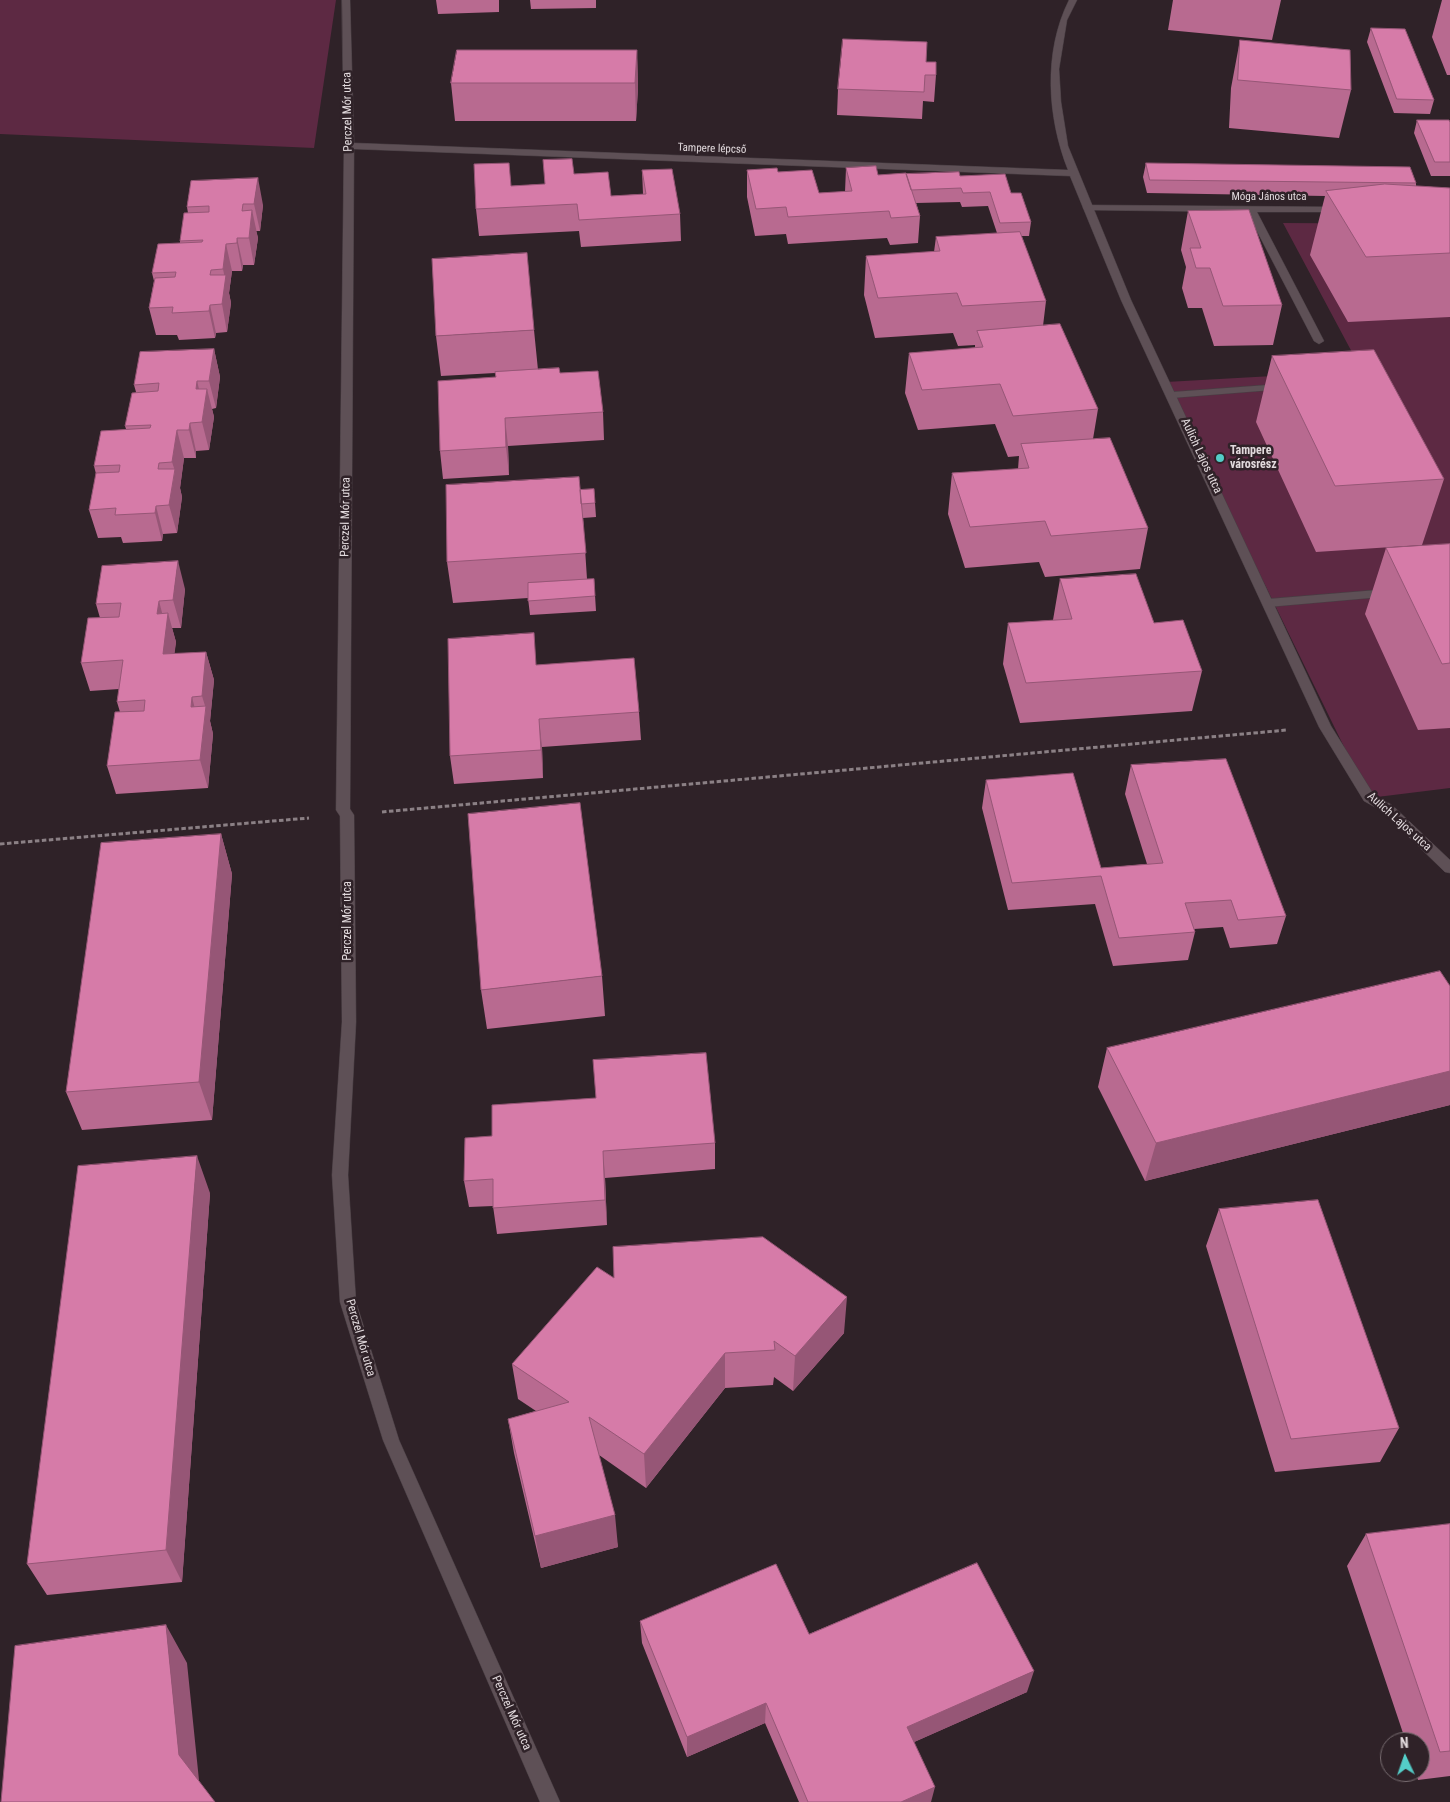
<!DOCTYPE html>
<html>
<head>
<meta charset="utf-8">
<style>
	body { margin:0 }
	#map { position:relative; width:1450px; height:1802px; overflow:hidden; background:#2f2228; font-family:"Roboto Condensed",sans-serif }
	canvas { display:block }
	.north { position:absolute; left:1380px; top:1732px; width:50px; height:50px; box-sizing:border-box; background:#2f2228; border:1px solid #776c70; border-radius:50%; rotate:357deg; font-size:14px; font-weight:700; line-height:20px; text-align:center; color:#e2dadd }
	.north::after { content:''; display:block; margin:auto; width:18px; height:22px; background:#54cdc8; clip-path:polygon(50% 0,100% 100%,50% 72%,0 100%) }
</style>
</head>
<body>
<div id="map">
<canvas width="1450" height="1802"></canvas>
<div class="north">N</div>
</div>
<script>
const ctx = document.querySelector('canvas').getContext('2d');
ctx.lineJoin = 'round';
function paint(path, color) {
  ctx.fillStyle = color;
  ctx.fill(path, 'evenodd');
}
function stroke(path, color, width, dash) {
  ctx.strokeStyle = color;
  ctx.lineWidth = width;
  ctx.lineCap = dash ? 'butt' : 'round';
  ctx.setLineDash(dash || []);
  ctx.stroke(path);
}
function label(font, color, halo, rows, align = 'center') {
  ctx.font = font + ' "Roboto Condensed",sans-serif';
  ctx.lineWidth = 5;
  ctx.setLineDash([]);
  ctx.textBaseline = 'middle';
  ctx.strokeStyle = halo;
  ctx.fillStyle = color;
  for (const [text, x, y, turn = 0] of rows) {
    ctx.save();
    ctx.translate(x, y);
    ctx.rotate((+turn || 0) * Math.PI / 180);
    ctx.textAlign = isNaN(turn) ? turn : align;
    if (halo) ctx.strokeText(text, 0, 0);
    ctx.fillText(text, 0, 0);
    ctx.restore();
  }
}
paint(new Path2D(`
	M0 0H336L314 148 0 134Z
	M1283 223 1450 224V788L1369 798 1166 382 1362 371Z`), '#5d2943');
const service = new Path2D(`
	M1088 205 1343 207V211L1340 212H1257L1324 341 1319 344 1314 341 1247 212 1085 210 1083 208Z
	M1281 384 1285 385 1286 387 1285 389 1172 398 1167 395 1172 392Z
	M1389 589 1393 590 1395 593 1393 596 1268 607 1262 603 1268 599Z`);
const minor = new Path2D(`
	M342 0H350L354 143 1068 170C1047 117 1043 52 1069 0H1077L1067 20 1059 69 1061 102 1068 146 1131 300 1331 726 1374 795 1392 805 1450 860V873L1445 872 1382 811 1364 801 1319 727 1121 300 1070 176 354 149 350 809 354 815 356 1022 348 1175 356 1302 399 1440 560 1802H540L383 1440 340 1302 332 1175 342 1022 340 816 336 810 344 146Z`);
stroke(service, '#473d42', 1);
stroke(minor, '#473d42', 1);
stroke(new Path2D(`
	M382 812 1287 730
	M0 844 309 818`), '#8b8085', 3, [4.5, 2.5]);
paint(service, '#5e5056');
paint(minor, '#5e5056');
paint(new Path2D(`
	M436 0H499V12L438 14Z
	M530 0H596V8L531 9Z
	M1173 0H1281L1272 40 1168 30Z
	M1442 0H1450V75H1447L1432 37Z
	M1371 28 1434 100 1430 114 1394 113 1367 42Z
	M1240 40 1351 90 1339 138 1229 128 1231 88Z
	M637 50 638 88 636 121H455L451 83Z
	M926 62 936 75 934 102 923 101 922 119 837 115 838 89Z
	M1417 120 1450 122V176H1431L1414 133Z
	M1146 163 1416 183V186L1450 188V317L1348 322 1310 255 1325 196 1147 193 1143 177Z
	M846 168 878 175 960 176 1011 193 1031 222 1029 236H1021L1046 301 1043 326 1098 409 1093 439 1148 528 1140 569 1045 577 1039 562 965 568 948 514 952 473 1018 469 1019 456 1008 457 995 424 918 430 905 393 909 353 975 348V345L958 346 953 333 875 338 864 295 866 256 934 252 936 237 997 233 988 206 962 207 960 202 916 203 920 216 918 243 890 245 887 238 788 244 786 234 755 236 747 197V170L778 172 819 193 845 192Z
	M642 170 680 214 681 241 581 247 579 231 479 236 476 209 511 186 545 184 574 174 611 196 643 194Z
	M191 181 263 205 260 231H256L258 238 254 265H243L242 271H232L229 293 231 303 227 332 216 333 215 338 179 340 177 335H156L149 308 154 281 152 273 180 243V241L188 213 187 207Z
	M1188 211 1282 305 1273 345 1214 346 1202 308H1188L1182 288 1186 267 1181 250Z
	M534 330 538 370 560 373 603 412 604 440 508 446 509 475 443 479 440 451 496 377 495 373 441 376 436 336Z
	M214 349 220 377 216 408 212 409 214 417 209 450 196 451V458H184L180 488 182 497 177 533 163 534 162 541 123 543 121 537 98 538 89 510 96 474 94 466 126 429 125 426 136 392 134 385Z
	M1272 356 1444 479 1422 545 1316 552 1256 422Z
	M594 489 596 517 583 518 587 579H594L596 611 530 615 528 598 453 603 447 562 580 490Z
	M1450 544V728L1418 730 1365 614 1386 548Z
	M1060 579 1154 623 1202 671 1192 711 1020 723 1003 664 1008 623 1053 620Z
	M185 589 181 628H172L176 642 174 654 206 652 214 680 210 721 213 734 208 788 116 794 107 766 120 712 117 702 119 689 90 691 81 663 100 618 96 604Z
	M537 665 639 712 641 740 542 747 543 778 454 784 450 756Z
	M1131 765 1286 916 1277 944 1230 948 1223 927 1194 929 1195 932 1188 960 1113 966 1095 904 1008 910 982 808 986 780 1101 868 1147 864 1125 794Z
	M221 834 232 874 212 1120 82 1130 66 1092Z
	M602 976 605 1016 487 1029 481 990Z
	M1450 986V1105L1145 1181 1098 1087 1107 1048Z
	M465 1138 715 1143V1169L605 1178 607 1225 497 1234 493 1206 469 1207 464 1181Z
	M210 1193 182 1582 47 1595 27 1564Z
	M1219 1209 1399 1428 1380 1462 1275 1472 1206 1246Z
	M614 1278 844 1333 793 1391 774 1377 773 1385 725 1388 646 1488 599 1455 618 1547 541 1568 514 1453 508 1419 536 1411 518 1399 512 1364Z
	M1450 1524V1776L1418 1780 1416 1772H1420V1742H1406L1347 1566 1366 1534Z
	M640 1621 809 1634 1027 1692 914 1742 931 1802H799L765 1723 687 1757 642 1643Z`), '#b86a90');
paint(new Path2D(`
	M637 50 638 88 636 121 635 83Z
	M258 178 263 205 260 231 254 204Z
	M252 210 258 238 254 265 249 238Z
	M237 238 243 265 242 271 237 243Z
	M226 244 232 271 229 293 231 303 227 332 222 304 225 279 223 269Z
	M210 305 216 333 215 338 209 311Z
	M214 349 220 377 216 408 209 381Z
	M197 381 204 409 196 389Z
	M207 389 214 417 209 450 202 422Z
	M505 418 508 446 509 475 506 447Z
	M190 423 196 451V458L189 430Z
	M177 430 184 458 180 488 182 497 177 533 169 505 175 471 172 462Z
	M156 506 163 534 162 541 155 513Z
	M178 561 185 589 181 628 173 600Z
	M159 601 166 628 168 613 176 642 171 683 163 654 157 614Z
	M206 652 214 680 210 721 213 734 208 788 200 760 206 709 202 696Z
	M192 697 199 725 191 707Z
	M539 719 542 747 543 778 541 750Z
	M221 834 232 874 212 1120 199 1082Z
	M1450 1071V1105L1145 1181 1156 1143Z
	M603 1151 605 1178 607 1225 605 1200Z
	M197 1156 210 1193 182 1582 166 1550Z
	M847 1297 844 1333 793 1391 795 1356Z
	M725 1353V1388L646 1488 644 1454Z
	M615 1515 618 1547 541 1568 535 1536Z
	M166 1625 187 1663 200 1790 179 1755Z
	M1034 1671 1027 1692 903 1747 907 1727Z
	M766 1703 765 1723 687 1757V1737Z
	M935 1787 931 1802H901Z`), '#965676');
const building = new Path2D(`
	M1371 28 1405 29 1434 100 1397 99Z
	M843 39 927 42 926 62H936V75H925L924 92 838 89Z
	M1240 40 1350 50 1351 90 1238 80Z
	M457 50H637L635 83H451Z
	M1417 120H1449L1450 122V162H1435Z
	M572 159 574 174 608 172 611 196 646 194 642 170 672 169 680 214 579 220 577 204 476 209 474 164 509 163 511 186 545 184 543 160Z
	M1146 163 1410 167 1416 183 1150 180Z
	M876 166 878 175 906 173 920 216 891 218 889 211 788 217 786 207 756 209 747 170 777 168 778 172 812 170 819 193 852 191 846 168Z
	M959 172 960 176 1005 174 1011 193H1021L1031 222 1000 223 990 192 963 193 961 188 911 190 906 174Z
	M258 178 254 204H243L242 211 252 210 249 238H237V243L226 244 223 269 211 270 210 275H226L222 304 210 305 209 311 172 313 173 307 149 308 155 278 175 277 176 272 152 273 158 244 202 242 203 240 180 241 184 213 209 212V206L187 207 191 181Z
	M1385 184 1450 188V253L1366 257 1326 191Z
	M1249 210 1282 305 1223 306 1210 268H1196L1190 248H1201L1188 211Z
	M1020 232 1046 301 962 306 957 293 878 298 866 256 940 251 936 237Z
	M527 253 534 330 436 336 432 259Z
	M1060 324 1098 409 1013 416 1000 384 922 390 909 353 983 347 977 331Z
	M214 349 209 381H197L196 389H207L202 422 190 423 189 430H177L172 462 159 463 158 469H175L169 505 156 506 155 513 115 515 116 508 89 510 96 473 119 472 120 465 94 466 101 431 150 428 151 425 125 426 132 393 158 391 159 383 134 385 140 352Z
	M1374 350 1444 479 1335 486 1272 356Z
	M559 368 560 373 598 371 603 412 505 418 506 447 440 451 438 381 496 377 495 372Z
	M1110 438 1148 528 1051 536 1045 521 970 527 952 473 1029 468 1021 444Z
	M579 477 586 553 447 562 446 485Z
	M594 489 595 503 581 504 580 490Z
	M1450 544V663L1442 664 1386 548Z
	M178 561 173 600 159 601 157 614 168 613 163 654 206 652 202 696 192 697 191 707 206 706 200 760 107 766 115 712 144 711 145 700 117 702 123 660 81 663 88 618 119 617 121 603 96 604 102 566Z
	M1136 574 1154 623 1183 620 1202 671 1026 683 1008 623 1072 619 1060 579Z
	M594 579 595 596 528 601V583Z
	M534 633 536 665 634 658 639 712 539 719 541 750 450 756 448 639Z
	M1226 759 1286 916 1238 920 1231 900 1185 903 1195 932 1119 938 1101 876 1012 883 986 780 1073 773 1101 868 1163 863 1131 765Z
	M580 803 602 976 481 990 468 814Z
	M221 834 199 1082 66 1092 101 843Z
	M1440 971 1450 986V1071L1156 1143 1107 1048Z
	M706 1053 715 1143 603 1151 605 1200 493 1208V1179L464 1181 465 1138 492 1136V1105L596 1098 593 1060Z
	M197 1156 166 1550 27 1564 78 1166Z
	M1318 1200 1399 1428 1291 1439 1219 1209Z
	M763 1237 847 1297 795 1356 774 1341 775 1350 725 1353 644 1454 589 1417 615 1515 535 1536 508 1419 569 1402 512 1364 597 1267 614 1278 613 1247Z
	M1450 1524V1751L1440 1752 1366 1534Z
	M977 1563 1034 1671 907 1727 935 1787 901 1802H808L766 1703 687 1737 640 1621 776 1564 809 1634Z
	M166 1625 179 1755 215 1802H1L15 1646Z`);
paint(building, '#d67ba8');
stroke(building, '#965676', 1);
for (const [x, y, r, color] of [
	[1220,458,5,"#54cdc8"]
]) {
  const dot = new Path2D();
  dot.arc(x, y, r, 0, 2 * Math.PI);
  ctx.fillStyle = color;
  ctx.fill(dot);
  stroke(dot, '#2f2228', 2);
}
label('11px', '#e2dadd', '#2f2228', [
	["Tampere lépcső",712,149,2],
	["Móga János utca",1269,197]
]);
label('12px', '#e2dadd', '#2f2228', [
	["Perczel Mór utca",348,112,-91],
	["Aulich Lajos utca",1201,456,65],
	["Perczel Mór utca",346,517,-89],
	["Aulich Lajos utca",1399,822,42],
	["Perczel Mór utca",348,921,-90],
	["Perczel Mór utca",360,1338,74],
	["Perczel Mór utca",511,1713,66]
]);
label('bold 12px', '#e2dadd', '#2f2228', [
	["Tampere",1230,451],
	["városrész",1230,465]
], 'left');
</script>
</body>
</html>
